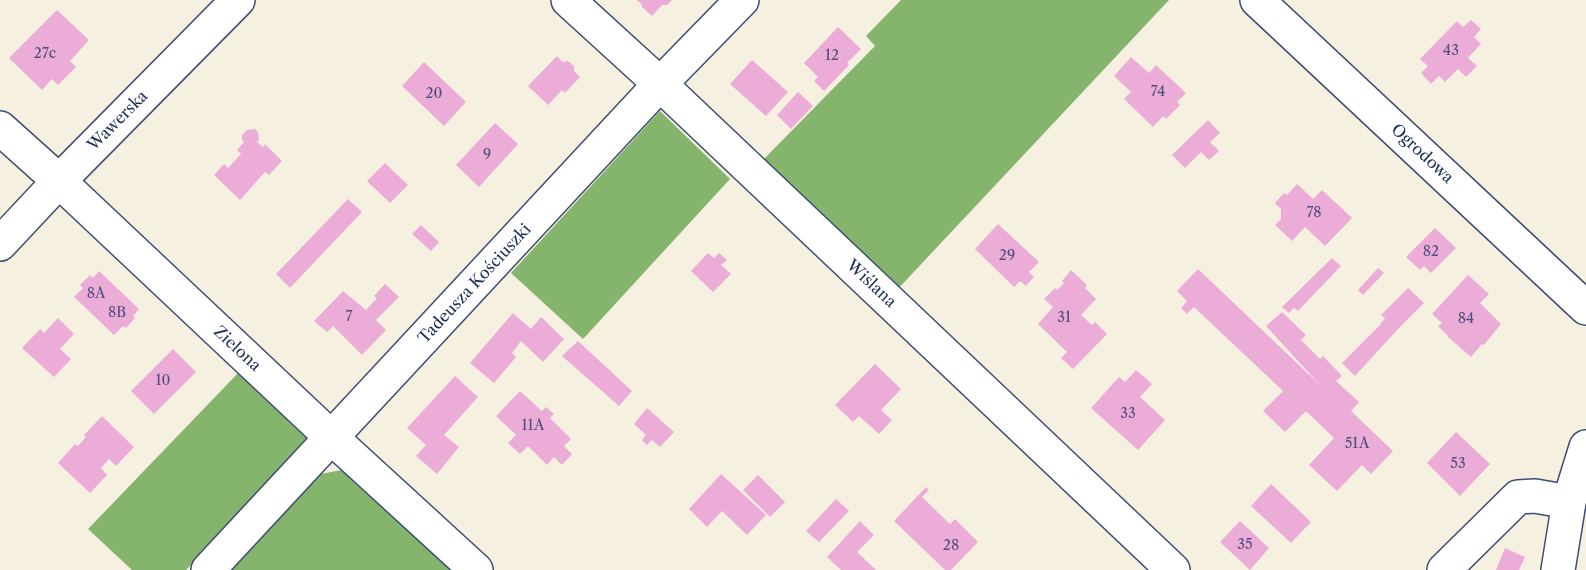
<!DOCTYPE html>
<html>
<head>
<meta charset="utf-8">
<style>
	body { margin:0 }
	canvas { display:block; background:#f6f0e1 }
</style>
</head>
<body>
<canvas width="1586" height="570"></canvas>
<script>
const ctx = document.querySelector('canvas').getContext('2d');
ctx.lineJoin = 'round';
function paint(path, color) {
  ctx.fillStyle = color;
  ctx.fill(path, 'evenodd');
}
function stroke(path, color, width, dash) {
  ctx.strokeStyle = color;
  ctx.lineWidth = width;
  ctx.lineCap = dash ? 'butt' : 'round';
  ctx.setLineDash(dash || []);
  ctx.stroke(path);
}
function label(font, color, halo, rows, align = 'center') {
  ctx.font = font + ' "Libre Caslon Text",serif';
  ctx.lineWidth = 5;
  ctx.setLineDash([]);
  ctx.textBaseline = 'middle';
  ctx.strokeStyle = halo;
  ctx.fillStyle = color;
  for (const [text, x, y, turn = 0] of rows) {
    ctx.save();
    ctx.translate(x, y);
    ctx.rotate((+turn || 0) * Math.PI / 180);
    ctx.textAlign = isNaN(turn) ? turn : align;
    if (halo) ctx.strokeText(text, 0, 0);
    ctx.fillText(text, 0, 0);
    ctx.restore();
  }
}
paint(new Path2D(`
	M901 0H1169L895 292 760 163 875 46 866 36Z
	M660 111 730 179 583 339 511 273Z
	M242 369 313 436 186 570H132L88 529Z
	M347 469 452 570H229L315 475Z`), '#85b46d');
paint(new Path2D(`
	M637 0H672L667 5H662L652 16 642 7 641 4Z
	M57 10 89 40 70 61 76 67 58 85 52 79 42 90 9 58Z
	M1471 20 1481 29 1474 37 1481 44 1468 58 1477 66 1466 77 1458 69 1445 82 1439 76 1431 84 1421 73 1428 66 1420 59 1457 21 1463 27Z
	M838 27 861 49 847 63 849 65 824 91 814 81 818 77 804 63Z
	M557 56 563 62 568 61 574 66V71L580 77 565 93 562 90 548 105 528 86Z
	M1131 57 1149 73 1156 65 1186 93 1177 102 1180 105 1166 119 1163 116 1153 127 1124 99 1131 92 1114 76Z
	M752 60 788 92 766 116 730 84Z
	M424 62 466 102 444 126 402 86Z
	M798 92 813 106 791 129 777 115Z
	M1208 120 1220 133 1210 142 1219 151 1209 160 1201 152 1185 168 1172 155Z
	M495 123 518 144 479 187 456 165Z
	M255 129 258 132 259 140 257 142 263 147 265 144 282 161 269 175 265 172 240 200 214 175 224 164 228 168 241 154 237 150 244 142 242 140V135L247 130Z
	M385 163 408 185 390 203 367 181Z
	M1297 184 1313 199 1322 190 1352 218 1325 246 1305 227 1292 241 1275 225 1281 219V209L1275 203 1284 193 1287 195Z
	M348 199 362 212 290 288 276 274Z
	M998 224 1039 262 1029 272 1034 277 1026 286 1020 281 1014 287 975 249Z
	M421 225 439 242 431 251 412 234Z
	M1435 228 1456 248 1431 273 1424 266 1420 270 1406 257Z
	M708 253 714 258 719 253 727 260 721 265 731 274 713 292 691 271Z
	M1332 258 1341 266 1298 311 1294 308 1289 313 1282 307Z
	M1378 268 1384 273 1363 295 1358 290Z
	M1198 269 1320 385 1266 326 1282 312 1306 335 1301 340 1320 359 1323 356 1342 376 1336 381 1359 402 1351 411 1393 451 1371 474 1362 465 1337 491 1309 465 1334 438 1306 411 1285 432 1263 411 1283 391 1194 307 1187 314 1181 308 1187 301 1177 291Z
	M1071 270 1087 285 1085 288 1096 299 1081 315 1092 325 1095 322 1107 334 1073 369 1061 358 1067 352 1038 324 1053 307 1044 299 1055 288 1057 290 1064 283 1062 281Z
	M99 271 139 309 133 316 135 318 126 328 123 326 114 335 74 297 83 288 80 285 90 275 93 278Z
	M1468 275 1489 294 1480 303 1501 324 1484 345 1482 344 1471 357 1448 337V336L1438 326 1442 323 1432 314Z
	M385 284 399 297 376 320 386 330 362 355 333 326 327 332 314 321 343 291 366 310 377 298 374 296Z
	M1408 288 1424 303 1398 329 1355 376 1342 363 1380 325 1385 318 1381 315Z
	M513 313 531 329 541 317 564 339 543 362 521 341 512 353 516 357 494 383 470 363Z
	M58 318 74 334 60 349 71 359 54 377 22 348 40 329 44 333Z
	M578 341 632 391 619 406 562 356Z
	M173 349 196 372 154 414 131 391Z
	M875 364 901 389 881 410 892 420 879 434 859 416 853 422 835 405Z
	M1136 370 1152 384 1140 397 1165 420 1138 450 1091 408 1119 377 1125 382Z
	M455 376 478 397 444 435 459 447 437 474 416 456 426 445 407 428Z
	M520 391 542 411 546 407 554 414 550 418 571 439 564 446 572 454 562 465 554 457 547 465 528 446 520 454 508 443 516 435 496 416Z
	M647 408 674 432 660 447 652 440 647 445 642 440 646 435 634 424Z
	M102 416 134 447 116 466 109 459 101 468 107 475 90 493 58 463 75 444 78 446 86 437 84 435Z
	M1456 432 1490 464 1460 496 1427 463Z
	M721 474 766 515 747 535 722 511 707 527 689 509Z
	M758 475 785 502 770 517 743 490Z
	M1271 484 1311 522 1291 543 1251 506Z
	M926 487 929 490 922 497 950 524 955 519 978 542 951 570H945L894 521Z
	M836 499 849 511 819 542 806 531Z
	M860 521 874 535 857 552 876 570H841L827 557Z
	M1240 521 1269 548 1250 570 1220 542Z
	M1505 548 1525 557 1519 570H1496Z`), '#ecacd8');
const minor = new Path2D(`
	M568 0 660 84 1173 570
	M1257 0 1586 308
	M0 128 59 181 332 438 476 570
	M0 244 59 181 238 0
	M208 570 660 84 742 0
	M1444 570 1518 497 1535 496 1569 502
	M1558 570 1569 502 1586 447`);
stroke(minor, '#3c4c72', 36);
stroke(minor, '#fff', 33);
label('14px', '#4f4e7c', null, [
	["43",1451,51],
	["27c",45,54],
	["12",832,56],
	["74",1158,92],
	["20",434,94],
	["9",487,155],
	["78",1314,213],
	["82",1431,252],
	["29",1007,256],
	["8A",96,294],
	["8B",117,313],
	["7",349,317],
	["31",1064,318],
	["84",1466,319],
	["10",163,381],
	["33",1128,414],
	["11A",533,426],
	["51A",1357,444],
	["53",1458,464],
	["35",1245,545],
	["28",951,546]
]);
label('16px', '#1b2f5e', '#fff', [
	["Wawerska",118,121,-45],
	["Ogrodowa",1422,154,43],
	["Tadeusza Kościuszki",475,284,-47],
	["Wiślana",871,284,43],
	["Zielona",237,349,43]
]);
</script>
</body>
</html>
